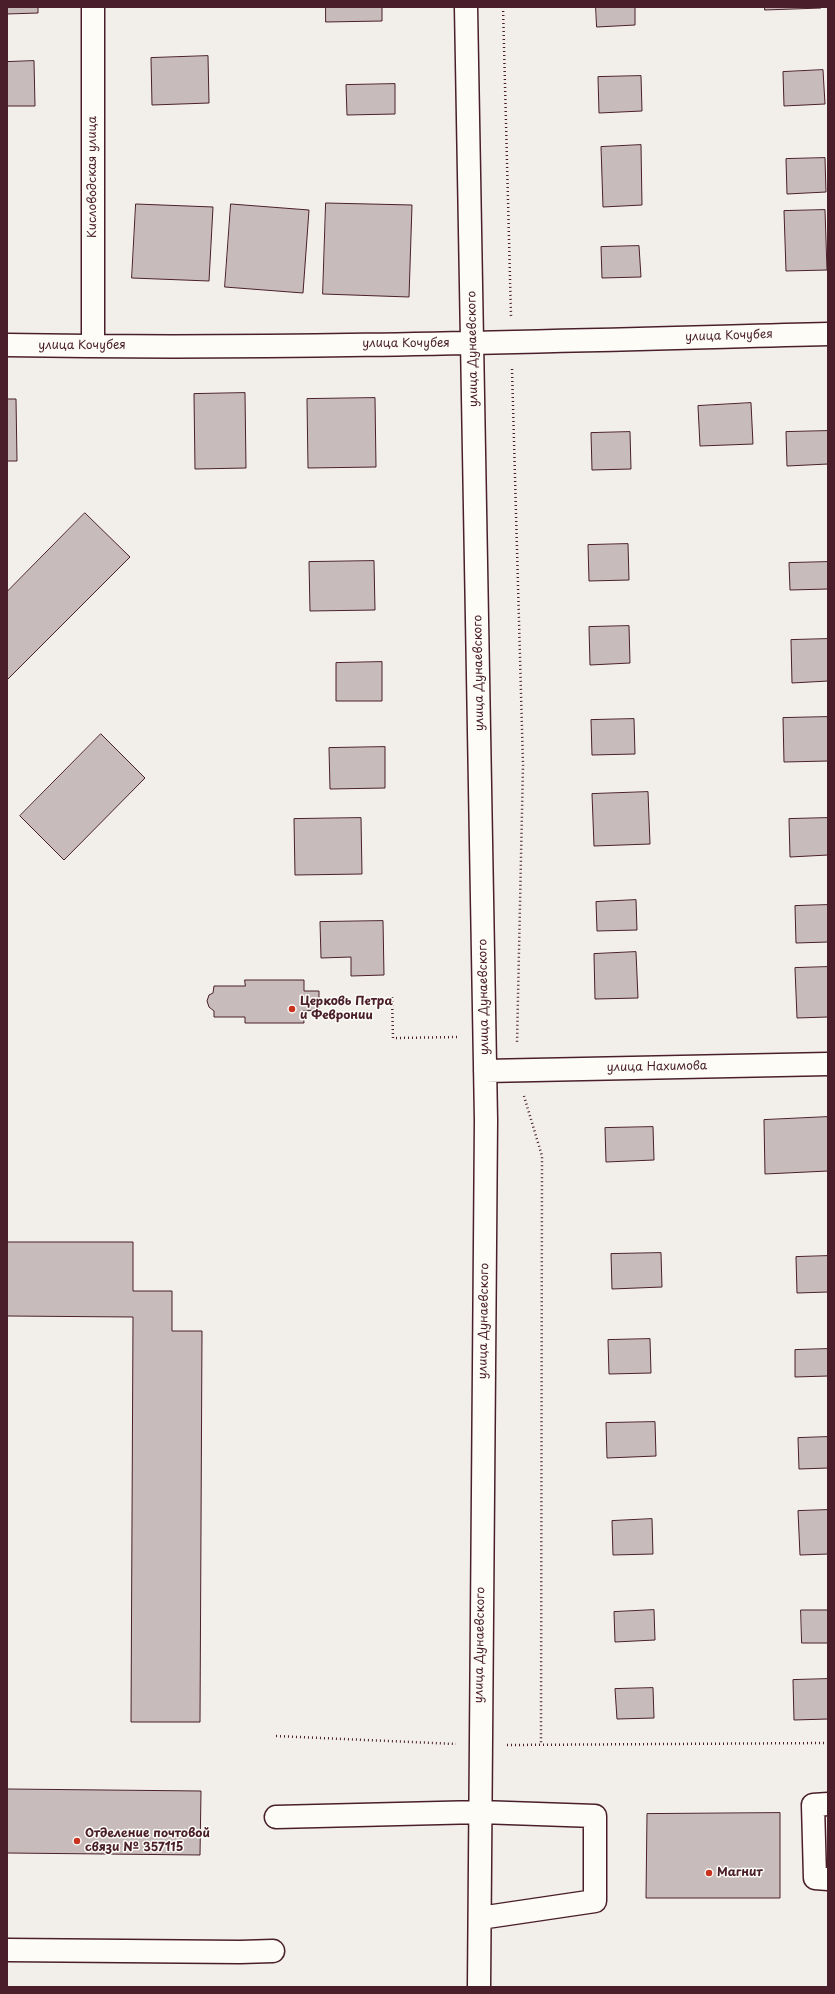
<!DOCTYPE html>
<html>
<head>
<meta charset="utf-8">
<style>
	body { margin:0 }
	#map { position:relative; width:835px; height:1994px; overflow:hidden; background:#f2efeb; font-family:"Playpen Sans",sans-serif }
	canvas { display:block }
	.frame { position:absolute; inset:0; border:8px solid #4a1f2b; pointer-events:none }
</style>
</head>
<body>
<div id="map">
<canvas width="835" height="1994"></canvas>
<div class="frame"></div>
</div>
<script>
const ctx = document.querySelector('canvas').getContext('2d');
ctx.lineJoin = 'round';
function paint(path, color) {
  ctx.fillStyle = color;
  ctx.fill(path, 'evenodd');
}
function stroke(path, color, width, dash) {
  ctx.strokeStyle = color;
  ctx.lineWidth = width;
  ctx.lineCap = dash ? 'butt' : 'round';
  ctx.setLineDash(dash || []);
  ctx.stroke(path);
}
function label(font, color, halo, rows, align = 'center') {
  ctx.font = font + ' "Playpen Sans",sans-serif';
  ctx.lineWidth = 3;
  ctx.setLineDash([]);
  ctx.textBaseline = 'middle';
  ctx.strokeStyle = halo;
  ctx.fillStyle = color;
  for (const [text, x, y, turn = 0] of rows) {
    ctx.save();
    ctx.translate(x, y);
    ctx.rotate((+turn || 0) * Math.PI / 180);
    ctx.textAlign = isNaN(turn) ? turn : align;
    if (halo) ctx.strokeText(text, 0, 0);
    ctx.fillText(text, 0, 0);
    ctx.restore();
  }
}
const building = new Path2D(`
	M7 7H38V13L7 14Z
	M326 7H382V21L326 22Z
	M596 7H635V25L597 27Z
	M765 7H821V8L765 10Z
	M208 56 209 103 152 105 151 58Z
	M34 61 35 106H7V62Z
	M823 70 825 104 784 106 783 72Z
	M641 76 642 111 599 113 598 77Z
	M395 84V114L347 115 346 85Z
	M641 145 642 205 603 207 601 147Z
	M825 158 826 192 787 194 786 159Z
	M326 203 412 205 409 297 323 294Z
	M136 204 213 207 209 281 132 278Z
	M231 204 309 210 303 293 225 287Z
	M825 210 827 270 786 271 784 211Z
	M639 246 641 277 602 278 601 247Z
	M245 393 246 468 195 469 194 394Z
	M375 398 376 467 308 468 307 399Z
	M7 399H16L17 461H7Z
	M751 403 753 444 700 446 698 406Z
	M828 431V464L787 466 786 432Z
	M630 432 631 469 592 470 591 433Z
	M85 513 130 557 7 680V592Z
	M628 544 629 580 589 581 588 545Z
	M374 561 375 610 310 611 309 562Z
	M828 562V589L790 590 789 563Z
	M629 626 630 663 590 665 589 627Z
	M828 639V681L792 683 791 640Z
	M382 662V701H336V663Z
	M828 717V761L784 762 783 718Z
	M634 719 635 754 592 755 591 720Z
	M101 734 145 778 64 860 20 816Z
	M385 747V788L330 789 329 748Z
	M648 792 650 844 594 846 592 794Z
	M361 818 362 874 295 875 294 819Z
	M828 818V855L790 857 789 819Z
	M636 900 637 930 597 931 596 902Z
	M828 905V942L796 943 795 906Z
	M383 921 384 975 351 976V957L321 958 320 922Z
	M636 952 638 998 595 999 594 954Z
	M828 967V1017L797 1018 795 968Z
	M245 980H304V991H319V1010L303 1011 304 1023H245V1017H214V1011L209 1007 207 1001 209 995 213 993 214 986H245Z
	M828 1117V1171L765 1174 764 1120Z
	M653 1127 654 1160 606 1162 605 1128Z
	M7 1242H133V1291H172V1331H202L200 1722H131L133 1317 7 1316Z
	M661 1253 662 1287 612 1289 611 1254Z
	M828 1256V1292L797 1293 796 1257Z
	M650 1339 651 1373 609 1374 608 1340Z
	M828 1349V1376L795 1377V1350Z
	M655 1422 656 1456 607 1458 606 1423Z
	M828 1437V1468L799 1469 798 1438Z
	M828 1510V1554L800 1555 798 1511Z
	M652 1519 653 1554 613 1555 612 1521Z
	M654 1610 655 1640 615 1642 614 1612Z
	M801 1610H828V1643H802Z
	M828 1679V1719L794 1720 793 1680Z
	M653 1688 654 1718 617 1719 615 1689Z
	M7 1789 201 1791 200 1855 7 1853Z
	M780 1813V1898H646L647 1814Z`);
paint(building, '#c8bbbb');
stroke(building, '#4a1f2b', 1);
const minor = new Path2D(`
	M93 7V346
	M466 7 486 1120 479 1987
	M7 345C281 350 554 341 828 334
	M485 1071 828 1064
	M828 1804 813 1805 815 1878 828 1879
	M276 1817 480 1812 595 1816V1901L480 1918
	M7 1950 240 1952 273 1951`);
stroke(minor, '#4a1f2b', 25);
stroke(new Path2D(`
	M503 7 511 316
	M512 369 523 765 517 1044
	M392 997 393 1038 459 1037
	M524 1096 542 1156 541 1745
	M276 1736 456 1744
	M507 1745 828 1743`), '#4a1f2b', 2.5, [1, 3]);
stroke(minor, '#fdfcf7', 22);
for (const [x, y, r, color] of [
	[292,1009,4,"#c8321e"],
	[77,1841,4,"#c8321e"],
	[709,1873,4,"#c8321e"]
]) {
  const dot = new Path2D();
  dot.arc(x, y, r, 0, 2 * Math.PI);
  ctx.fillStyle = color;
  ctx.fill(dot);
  stroke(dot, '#fdfcf7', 1.5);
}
label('12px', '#4a1f2b', '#fdfcf7', [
	["Кисловодская улица",93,177,-90],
	["улица Кочубея",729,336,-2],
	["улица Кочубея",406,344],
	["улица Кочубея",82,346],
	["улица Дунаевского",473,349,-91],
	["улица Дунаевского",479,673,-91],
	["улица Дунаевского",484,997,-91],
	["улица Нахимова",657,1067,-1],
	["улица Дунаевского",484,1321,-89],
	["улица Дунаевского",480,1645,-89]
]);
label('bold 12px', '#4a1f2b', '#fdfcf7', [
	["Церковь Петра",300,1002],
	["и Февронии",300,1016],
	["Отделение почтовой",85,1834],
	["связи № 357115",85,1848],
	["Магнит",717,1873]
], 'left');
</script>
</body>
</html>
